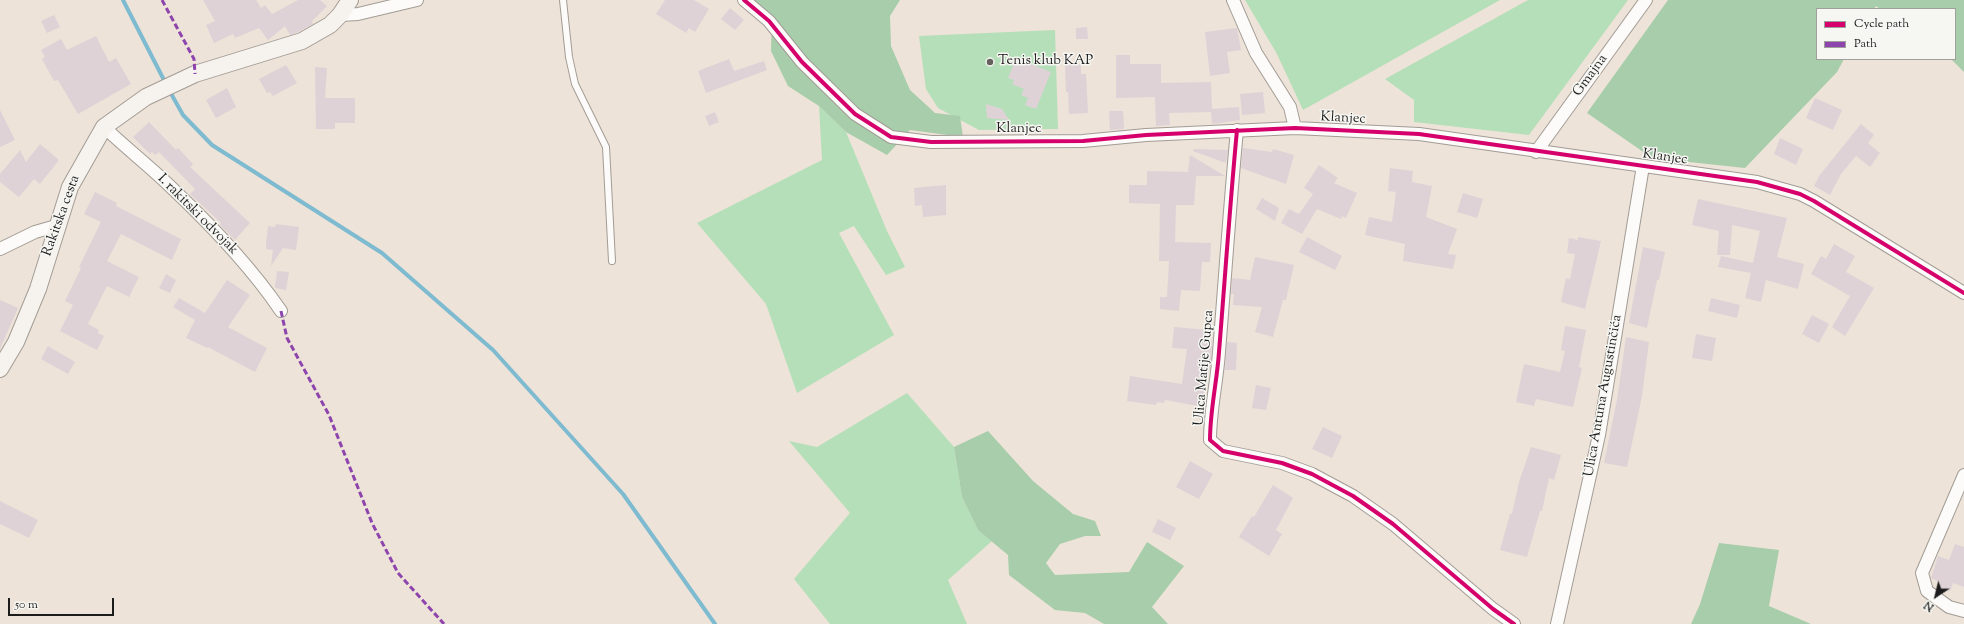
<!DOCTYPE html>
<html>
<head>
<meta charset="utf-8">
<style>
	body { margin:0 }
	#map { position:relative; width:1964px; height:624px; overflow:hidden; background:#ede3d8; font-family:"Sorts Mill Goudy",serif }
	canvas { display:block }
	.legend { position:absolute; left:1816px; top:8px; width:140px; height:52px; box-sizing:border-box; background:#f6f6f2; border:1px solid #9f9f9c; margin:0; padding:5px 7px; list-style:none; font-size:12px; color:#1c1c1c }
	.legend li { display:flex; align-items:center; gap:8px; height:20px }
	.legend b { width:20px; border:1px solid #9f9f9c }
	.north { position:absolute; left:1916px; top:576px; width:40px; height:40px; -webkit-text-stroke:3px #f6f6f2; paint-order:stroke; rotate:215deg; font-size:11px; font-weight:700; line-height:16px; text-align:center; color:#1c1c1c }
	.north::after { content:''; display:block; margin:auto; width:14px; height:18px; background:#1c1c1c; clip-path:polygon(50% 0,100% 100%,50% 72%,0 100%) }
	.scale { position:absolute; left:8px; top:598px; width:106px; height:18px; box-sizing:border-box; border:2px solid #1c1c1c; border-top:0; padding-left:5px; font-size:12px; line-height:14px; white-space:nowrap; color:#1c1c1c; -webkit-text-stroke:3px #f6f6f2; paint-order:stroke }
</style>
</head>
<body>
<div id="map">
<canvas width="1964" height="624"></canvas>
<ul class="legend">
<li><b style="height:5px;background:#d6006c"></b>Cycle path</li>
<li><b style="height:5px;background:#8e44ad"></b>Path</li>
</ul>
<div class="north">N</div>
<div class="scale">50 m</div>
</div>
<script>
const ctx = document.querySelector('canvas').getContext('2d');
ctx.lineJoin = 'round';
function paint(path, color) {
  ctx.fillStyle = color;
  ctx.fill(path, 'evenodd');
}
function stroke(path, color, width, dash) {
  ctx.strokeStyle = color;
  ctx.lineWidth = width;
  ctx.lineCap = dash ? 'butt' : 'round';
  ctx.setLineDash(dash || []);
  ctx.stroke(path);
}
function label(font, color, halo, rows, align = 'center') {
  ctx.font = font + ' "Sorts Mill Goudy",serif';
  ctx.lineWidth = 3;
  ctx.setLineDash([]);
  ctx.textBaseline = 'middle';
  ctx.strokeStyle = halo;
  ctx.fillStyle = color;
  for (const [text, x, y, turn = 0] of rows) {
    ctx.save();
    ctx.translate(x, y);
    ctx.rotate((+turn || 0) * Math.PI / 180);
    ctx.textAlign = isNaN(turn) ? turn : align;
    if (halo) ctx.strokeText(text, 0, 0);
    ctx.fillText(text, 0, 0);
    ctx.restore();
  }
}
paint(new Path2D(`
	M1245 0H1500L1303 110 1277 54Z
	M1528 0H1628L1529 135 1414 122V100L1385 79Z
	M1055 30 1058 129 979 130 938 108 926 89 919 36Z
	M819 106 846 132 887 231 905 267 886 275 854 226 839 233 894 335 797 393 766 304 697 223 822 160Z
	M907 393 954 447 962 497 978 530 992 541 948 580 967 624H830L794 579 850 513 789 441 817 447Z`), '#b5dfb8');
paint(new Path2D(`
	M753 0H900L890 16 891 46 910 90 935 113 960 116 963 137 910 130 887 155 846 132 819 106 788 86 771 51 772 17Z
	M1668 0H1964V72L1951 59H1955V9H1880L1876 6 1874 9H1817V59H1844L1837 72 1745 168 1652 158 1587 113Z
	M988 431 1033 481 1073 514 1095 521 1101 536H1085L1060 544 1046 563 1055 575 1129 572 1147 542 1184 566 1152 607 1168 624H1104L1085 613 1055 610 1009 575 1008 555 978 530 962 497 954 447Z
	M1719 543 1779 550 1769 606 1811 624H1691L1700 604Z`), '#a7cdaa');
stroke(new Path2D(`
	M123 0 166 84
	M169 90 183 115 212 145 382 253 493 350 623 494 715 624`), '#7ebad0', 4);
paint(new Path2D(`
	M203 0H256L261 8 265 5 272 14 298 0H320L327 6 312 21 313 24 298 32 290 35 285 26 268 40 259 28 235 38 233 34 214 43 206 25 215 21Z
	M665 0H694L709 9 695 32 689 28 686 33 656 14Z
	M730 8 744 20 735 30 721 19Z
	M54 15 60 27 47 33 41 21Z
	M1087 27 1088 39H1076V28Z
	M1237 28 1241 50 1227 52 1230 73 1210 76 1205 32Z
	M96 36 109 62 116 58 131 84 78 114 58 80 54 81 42 59 45 57 41 50 61 39 67 50Z
	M1116 55H1130V64H1161V83L1211 82 1212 109 1239 107 1240 120 1212 124 1211 112 1169 113 1170 125 1156 126 1155 97 1116 98Z
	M1016 58 1051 72 1036 109 1025 105 1028 98 1021 95 1024 89 1012 84 1014 80 1008 78Z
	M729 59 734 71 764 61 767 70 706 93 698 71Z
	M1081 64V74H1086L1088 113 1069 114 1068 92H1066L1065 65Z
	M286 65 297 83 273 96 270 92 267 93 259 79Z
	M315 67 327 68 325 98H355V123H335V129H316Z
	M227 88 236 107 216 118 206 100Z
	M1263 92 1265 113 1242 115 1240 94Z
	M1815 98 1842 110 1833 130 1806 118Z
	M986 104 1002 109 1009 120 987 118Z
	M0 110 15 140 0 147Z
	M1109 111H1123L1124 129 1110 130Z
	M715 112 719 122 709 126 705 116Z
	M149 122 176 150 178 148 193 164 190 167 250 223 235 240 220 225 221 223 190 194 195 189 159 152 155 155 152 152 150 154 133 137Z
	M1861 124 1874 135 1868 143 1880 153 1870 167 1856 156 1841 174 1830 195 1814 186 1819 176Z
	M1780 138 1803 149 1796 165 1774 154Z
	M40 144 59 160 40 184 34 179 19 197 0 182V174L20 150 26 162Z
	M1243 148 1272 152 1273 149 1294 155 1286 184 1241 168Z
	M1194 149 1228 150 1226 163 1193 151Z
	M1190 155 1225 176H1196L1194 205H1176L1175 242 1211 243 1210 262H1202L1200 291 1181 290 1179 311 1160 309V297H1167L1169 261H1159L1160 204 1129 203V185H1147V171L1188 172Z
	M1319 165 1338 178 1334 183 1357 193 1346 218 1342 216 1341 219 1317 209 1302 234 1281 223 1289 209 1299 214 1313 194 1304 188Z
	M1390 168 1413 171 1412 182 1432 186 1426 217 1457 229 1448 254 1456 255 1453 269 1403 261 1405 244 1365 235 1369 217 1392 222 1396 192 1388 191Z
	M946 185V215L923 217 922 205 915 206 914 188Z
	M95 192 117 203 116 206 181 239 172 260 121 234 107 261 139 277 129 297 107 286 88 324 99 330 98 333 104 336 97 350 60 331 73 305 65 301 81 268 79 267 101 222 84 214Z
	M1463 193 1483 199 1477 218 1457 212Z
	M1262 198 1279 208 1275 221 1256 209Z
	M1698 199 1787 218 1777 257 1804 264 1798 289 1766 280 1761 302 1745 298 1751 273 1718 267 1721 256 1753 263 1760 231 1732 225 1730 255H1717L1719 231 1692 225Z
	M276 224 299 227 296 250 283 248 271 266 273 250 266 249V244L268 226 275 227Z
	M1307 237 1342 256 1335 270 1299 252Z
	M1578 237 1601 241 1585 309 1561 302 1566 278 1570 279 1575 254 1567 253 1569 238 1578 240Z
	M1834 244 1855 256 1846 272 1874 288 1845 336 1832 327 1850 296 1811 274 1821 256 1826 259Z
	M1643 247 1665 252 1659 280H1657L1647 328 1629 323Z
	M1255 257 1294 265 1286 300H1283L1273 337 1255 332 1262 307 1233 305 1234 294H1231L1232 278 1250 280Z
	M277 271 289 272 286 290 275 288Z
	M166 274 176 280 170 293 159 288Z
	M227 280 250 295 228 327 267 348 255 372 208 347 207 348 186 338 195 320 173 307 179 298 205 313Z
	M1711 298 1740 305 1737 318 1708 311Z
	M0 300 18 308 0 349Z
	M1812 315 1829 324 1819 343 1802 334Z
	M1565 326 1586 330 1579 367 1582 368 1573 407 1536 399 1534 406 1516 402 1524 364 1560 372 1565 351 1561 350Z
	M1174 327 1209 330 1208 341H1212L1211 362 1203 399H1199L1198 406 1165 400 1164 403 1157 402 1156 405 1127 401 1130 376 1182 384 1187 349 1172 348Z
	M1696 334 1716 338 1712 361 1692 358Z
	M1626 337 1649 342 1642 396 1627 467 1604 463 1617 400Z
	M1227 342 1237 343 1236 370H1225Z
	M48 346 75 362 68 374 41 359Z
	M1256 385 1271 388 1266 410 1252 408Z
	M1323 427 1342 436 1332 458 1312 449Z
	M1531 447 1561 455 1554 480 1549 478 1542 511H1540L1527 557 1500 550 1510 514H1512L1519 482Z
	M1190 461 1213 474 1199 499 1176 487Z
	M1273 485 1293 498 1276 530 1282 534 1269 556 1239 537 1252 516 1254 517Z
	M0 501 38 520 29 538 0 524Z
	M1158 519 1176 528 1170 540 1152 532Z
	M1955 544 1964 547V587L1953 583 1950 591 1938 587 1940 582 1931 578 1938 556 1949 560Z`), '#ded2d7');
const lane = new Path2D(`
	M563 0 569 57 575 84 606 147 612 261`);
const street = new Path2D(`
	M744 0 769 21 802 62 855 114 891 137 931 142 1083 141 1146 135 1295 128 1419 134 1757 182 1800 194 1814 201 1964 293
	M1233 0 1256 53 1290 107 1295 128
	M340 15 358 14 417 0
	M104 127C127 149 152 168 174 190 213 227 251 267 281 311
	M1237 130C1230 204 1225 278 1219 352 1217 382 1210 410 1210 440L1223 451 1282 463 1312 474 1353 496 1393 524 1493 609 1514 624
	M1536 152 1646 0
	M0 249 35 232 56 226
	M1964 475 1922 573 1927 591 1949 607 1964 611
	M1557 624 1599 435 1643 166`);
const secondary = new Path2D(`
	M0 369 16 342 38 289 70 187 104 127 146 97 195 74 302 41 330 25 340 15 350 0`);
stroke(lane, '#a29c95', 8);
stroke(street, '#a29c95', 14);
stroke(secondary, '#a29c95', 18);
stroke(lane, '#fcfbf9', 6);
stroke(street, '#fcfbf9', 12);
stroke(secondary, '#f6f2ee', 16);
stroke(new Path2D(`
	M162 0 194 59 195 74
	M281 311 287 338 329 415 372 523 398 573 444 624`), '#8e44ad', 3, [6, 3]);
stroke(new Path2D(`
	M744 0 769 21 802 62 855 114 891 137 931 142 1083 141 1146 135 1295 128 1419 134 1757 182 1800 194 1814 201 1964 293
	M1237 130C1230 204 1225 278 1219 352 1217 382 1210 410 1210 440L1223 451 1282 463 1312 474 1353 496 1393 524 1493 609 1514 624`), '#d6006c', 4);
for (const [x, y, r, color] of [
	[990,62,4,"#65625e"]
]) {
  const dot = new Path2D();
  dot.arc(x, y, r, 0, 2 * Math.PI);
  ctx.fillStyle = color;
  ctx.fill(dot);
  stroke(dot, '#f6f6f2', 1.5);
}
label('14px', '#1c1c1c', '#f6f6f2', [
	["Tenis klub KAP",998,62]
], 'left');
label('14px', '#1c1c1c', '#f6f6f2', [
	["Gmajna",1591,76,-54],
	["Klanjec",1343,119,3],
	["Klanjec",1019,130],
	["Klanjec",1665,158,8],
	["I. rakitski odvojak",197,215,45],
	["Rakitska cesta",62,216,-70],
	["Ulica Matije Gupca",1205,368,-85],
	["Ulica Antuna Augustinčića",1604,396,-80]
]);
</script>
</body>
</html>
